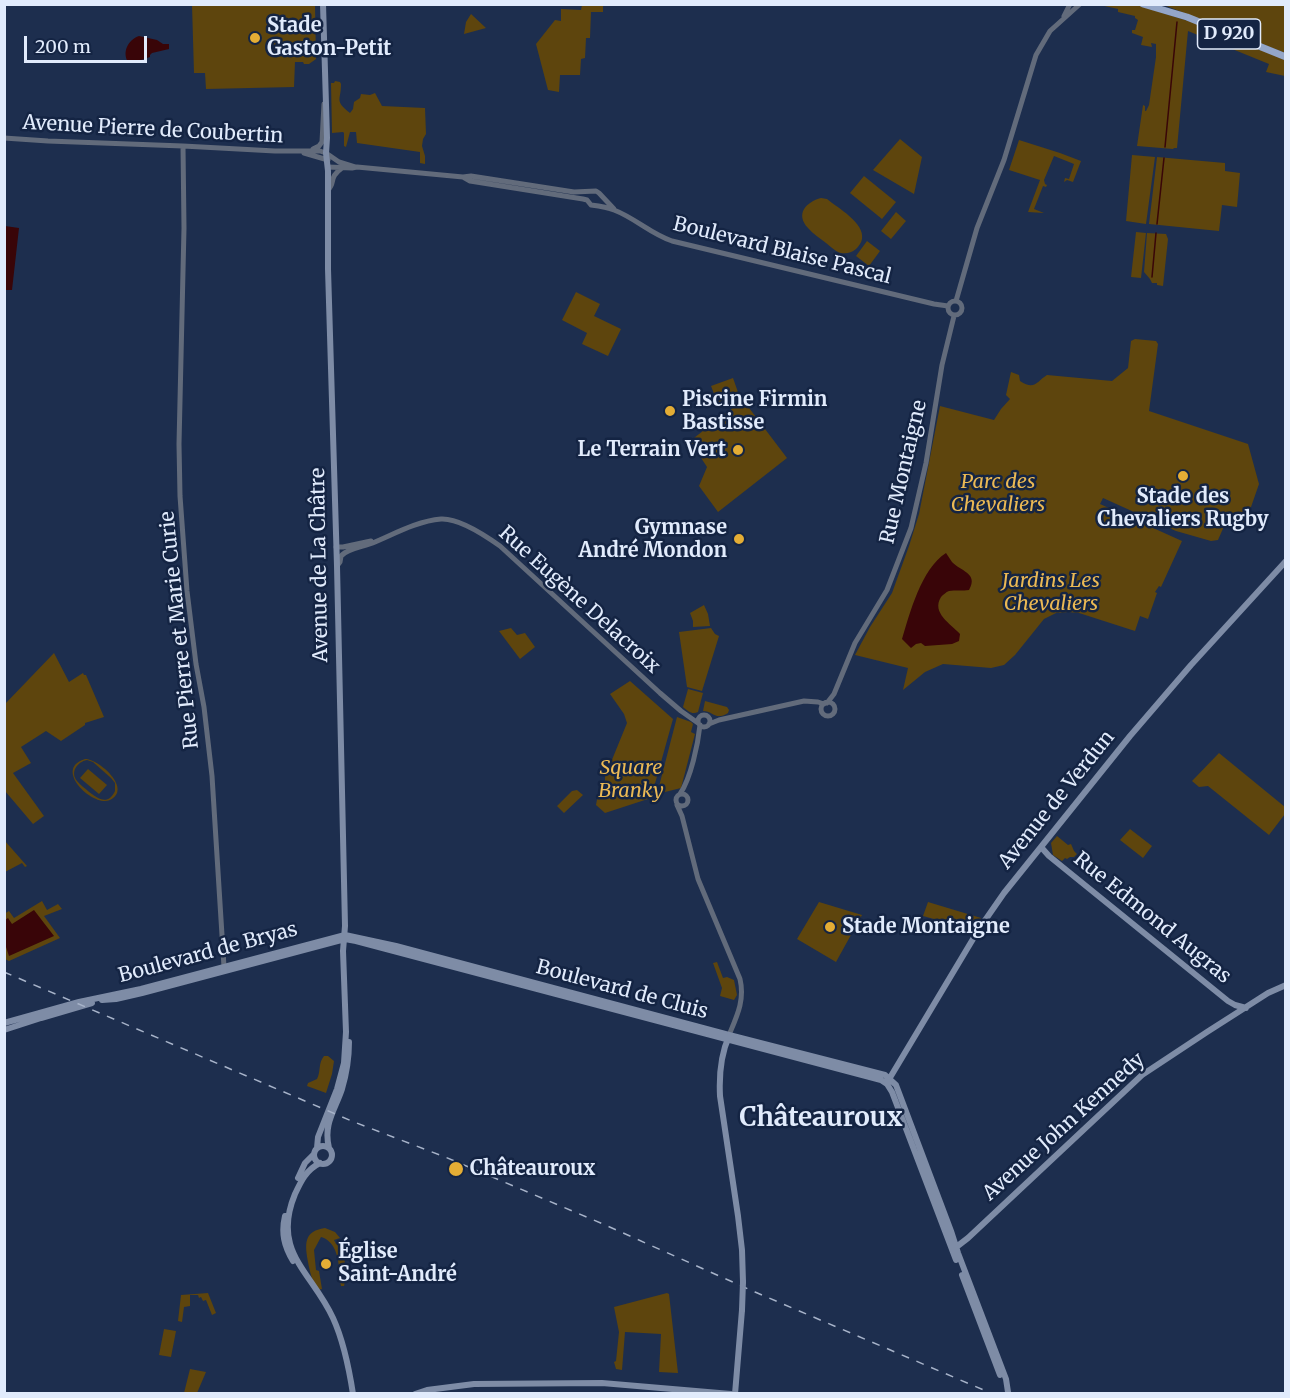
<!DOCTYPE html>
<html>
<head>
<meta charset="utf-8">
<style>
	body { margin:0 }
	#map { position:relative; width:1290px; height:1398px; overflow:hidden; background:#1d2e4e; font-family:Merriweather,serif }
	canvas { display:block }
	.frame { position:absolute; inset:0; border:6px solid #e1ebfc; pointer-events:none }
	.scale { position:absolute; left:24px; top:36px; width:123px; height:27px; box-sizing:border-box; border:3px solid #e1ebfc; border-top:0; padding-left:8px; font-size:18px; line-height:21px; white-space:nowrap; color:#e1ebfc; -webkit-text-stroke:4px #142443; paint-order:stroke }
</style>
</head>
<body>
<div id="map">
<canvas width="1290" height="1398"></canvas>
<div class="frame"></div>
<div class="scale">200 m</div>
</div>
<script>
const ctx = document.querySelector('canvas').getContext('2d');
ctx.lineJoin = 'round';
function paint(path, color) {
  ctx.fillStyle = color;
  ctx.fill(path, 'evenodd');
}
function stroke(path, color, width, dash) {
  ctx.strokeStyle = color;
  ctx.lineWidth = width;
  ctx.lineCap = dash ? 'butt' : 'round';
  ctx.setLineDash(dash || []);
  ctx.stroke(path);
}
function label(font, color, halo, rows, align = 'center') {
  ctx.font = font + ' Merriweather,serif';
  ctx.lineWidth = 5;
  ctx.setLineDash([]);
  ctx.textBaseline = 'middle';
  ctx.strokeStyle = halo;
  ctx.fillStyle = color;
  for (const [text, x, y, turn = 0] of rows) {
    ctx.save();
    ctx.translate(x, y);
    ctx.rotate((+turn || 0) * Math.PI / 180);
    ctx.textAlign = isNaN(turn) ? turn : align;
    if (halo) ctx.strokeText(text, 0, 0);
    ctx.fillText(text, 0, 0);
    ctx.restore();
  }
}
paint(new Path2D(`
	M192 5H315L316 59 309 64H304L303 62H295L294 87 206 89 205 73H194Z
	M582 5H603V12H591L590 38H586L585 58 581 59 580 75H560L559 92 548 90 536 44 555 20 561 21V9L581 10Z
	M1100 5H1137L1201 25 1285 60V76L1266 72 1269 64 1188 31 1177 148H1174L1173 149 1137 146 1143 105 1145 106V111H1146L1149 105 1156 57V44L1151 43 1152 47 1141 45 1143 37 1132 33V30H1135L1138 20 1135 18V16L1118 12V9Z
	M1164 5H1285V53Z
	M471 14 486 28 464 34 466 22Z
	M335 81 340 82 341 84C341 101 334 100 350 113L353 109 354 102 360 98 361 94 370 95 375 93 382 106 425 108 426 134 423 139 422 146 425 156V164L420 163V152L357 143 356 132H350L346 147 344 146V133L343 132 332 133 331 83H334Z
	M900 139 922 157 914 194 873 170Z
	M1019 140 1060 153 1081 161 1073 182 1067 180 1064 182 1065 178 1069 179 1074 164 1054 156 1044 180 1045 184 1047 185 1046 187 1043 186 1034 209 1044 213 1028 212 1040 180 1009 170Z
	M1132 155 1155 157 1146 224 1126 221Z
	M1157 157 1225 163V171L1240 173 1237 207 1222 205 1219 231 1149 224Z
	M864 176 896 202 882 219 850 193Z
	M821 198 827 199C838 208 865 223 862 239 860 248 851 255 841 253 836 252 830 246 826 243 820 238 813 234 808 228 795 214 806 202 821 198Z
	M896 212 906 221 891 239 881 231Z
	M1136 232 1146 233 1141 278 1131 277Z
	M1147 233 1166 234 1168 239 1163 286 1157 285V283H1152L1150 279 1144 272Z
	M867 241 880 251 869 266 856 256Z
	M576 292 600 304 594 316 621 329 608 356 582 344 587 333 562 320Z
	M1135 339 1156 341 1158 344 1149 411 1248 444 1259 484 1243 530 1225 524 1218 540 1211 541 1176 531 1103 498 1100 504 1182 541 1161 587 1159 586 1155 592 1157 593 1148 619 1140 616 1135 631 1079 613 1068 612 1056 613 1044 619 1015 655 1004 665 991 668 943 664 925 672 903 690 908 668 855 655 870 627 892 593 909 546 919 514 940 406 994 420 1001 409 1010 399 1006 395 1011 372 1019 375 1020 381C1035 391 1037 381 1047 375L1112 381 1128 368 1131 341Z
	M733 378 739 395 718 404 711 386Z
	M743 400 787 458 718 512 699 486 707 467 690 441Z
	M704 605 708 614 710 626 693 627V621L690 613Z
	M511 628 517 635 525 633 535 647 520 659 499 631Z
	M711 628 715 634 719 636 702 691 687 687 679 632Z
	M54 653 69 682 83 673 84 675H86L104 717 85 723V725L61 741 46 731 21 747 31 763 13 773 44 816 33 824 5 791V704Z
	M630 681 673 719 651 798 605 813 596 805 600 783 605 781V775L607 772 627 723 624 714 610 694Z
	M688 689 703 693 698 712C692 715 688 711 683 707Z
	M705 701 727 707 729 710 728 713C715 721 713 711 703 711Z
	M677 717 691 722 693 724 691 732 695 734 681 788 657 794Z
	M1219 753 1285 807V814L1269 835 1208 786 1199 787 1192 781Z
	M85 759C99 759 133 789 110 800 94 808 52 769 85 759ZM87 760 93 762 111 778 115 783V791C108 806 98 799 88 791 85 788 80 785 77 781 70 772 77 762 87 760Z
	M88 769 107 785 99 794 80 778Z
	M577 790 583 795 564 813 557 806 572 791Z
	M1130 829 1152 846 1143 858 1120 840Z
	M1057 836 1068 845 1071 844 1074 851 1077 854 1074 857H1070L1067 859 1065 858 1062 861 1053 855 1051 843Z
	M5 841 27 866 25 867 22 863 5 872Z
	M42 901 47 910 58 904 62 909 44 916 60 938 9 961 5 959 4 914 9 911 14 918Z
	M819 902 862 915 836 962 797 939Z
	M928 902 981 918 974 930 923 916Z
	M717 962 723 978 727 977 734 980 737 995 734 1000 720 996 722 988 713 963Z
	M324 1056H328L334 1061 332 1074 326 1093 307 1086 308 1083 317 1079C321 1071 318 1063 324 1056Z
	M325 1228 335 1232 340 1238 334 1240 336 1244 341 1243 347 1273 344 1286H341L337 1267 339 1266C337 1253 334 1241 321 1237L314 1250 316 1270 319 1271 322 1289 318 1290C312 1280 310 1273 308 1262 305 1245 303 1231 325 1228Z
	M208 1293 216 1313 212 1315 206 1300 203 1301 201 1297 199 1298 198 1295H190V1306L184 1307 182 1322 178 1321 181 1295Z
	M667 1293 669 1294 678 1373 659 1372 661 1334 625 1332 622 1370 616 1369 614 1362 616 1361 619 1332 614 1307Z
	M164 1329 176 1331 171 1357 159 1355Z
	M190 1369 206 1372 197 1393H184Z`), '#5e450d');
paint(new Path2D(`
	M139 36 157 40 163 44H169V49L152 53 150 55V57L138 61 128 62C122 52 128 40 139 36Z
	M5 226 19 228 12 290H5Z
	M946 553C948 556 950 559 952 562 960 571 979 573 969 590 963 591 955 590 949 591 946 592 943 595 941 597 931 613 951 624 960 634L959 641 952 644 925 646 921 643 916 644 911 648 902 639C910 613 921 569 946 553Z
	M34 910 54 936 9 956 5 944V920L8 918 12 924Z`), '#390508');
stroke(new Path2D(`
	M1165 147 1177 22
	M1157 224 1164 158
	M1152 277 1156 233`), '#390508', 1.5);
stroke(new Path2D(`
	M1064 16 1070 4
	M4 138 48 141 183 146 275 151H320L326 153 339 162 355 167
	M183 146 184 228 179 444 180 496 187 591 196 664 204 707 212 776 224 967
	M313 149 319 146 322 142 324 104
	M304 153 328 160
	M328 167 352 168 357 167 463 177 471 176 574 192 596 191 599 193 614 209
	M463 177 470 181 583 199 587 200 591 205C599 206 607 207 614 210 635 218 651 234 672 241L934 304 948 306
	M328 190C336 182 328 178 342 168
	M948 308a7 7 0 1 1 14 0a7 7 0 1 1-14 0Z
	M956 301 977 228 1004 160 1036 55 1050 31 1080 4
	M336 547H343L371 541
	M337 566 340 562 341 556C348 548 364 547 375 542 396 533 418 521 441 519 459 518 486 536 500 546L660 693 681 711 698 723
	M821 709a7 7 0 1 1 14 0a7 7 0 1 1-14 0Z
	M827 703 834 694 855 643 887 590 911 528 926 463 942 365 954 316
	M698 721a6 6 0 1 1 12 0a6 6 0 1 1-12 0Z
	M709 724 719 720 804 701 818 702 824 704
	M676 800a6 6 0 1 1 12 0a6 6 0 1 1-12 0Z
	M680 794C691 778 698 744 700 725
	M677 805 682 816 698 879 740 979C745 1000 737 1016 729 1035`), '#626b7b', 5);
stroke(new Path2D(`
	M1041 847 1049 856 1228 1001 1235 1005 1246 1008
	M102 1000 116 999 142 993 345 939 356 941 881 1080 887 1084 892 1092 956 1260
	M4 1023 79 1002 141 989 345 935 396 946 729 1035 885 1075 896 1085 951 1231 958 1253 1006 1379 1008 1392
	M4 1030 41 1018 92 1003
	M729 1036C721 1054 719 1076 720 1096L738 1216 742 1250 743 1282
	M888 1081 979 929 1004 893 1130 736 1191 665 1286 561
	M314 1155a9 9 0 1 1 18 0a9 9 0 1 1-18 0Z
	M317 1148 318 1137 337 1089 344 1063 346 1032 343 951 345 926 337 566 328 269V171L326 153 327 138 323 4
	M329 1148C323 1124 335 1110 342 1089 347 1072 349 1059 349 1042
	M320 1163C306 1170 301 1181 295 1194 271 1252 312 1272 333 1318 344 1342 349 1368 353 1394
	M298 1178 305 1163 314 1154
	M285 1216C281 1233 284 1246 293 1261
	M955 1248 968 1238 1142 1075 1207 1032 1268 993 1286 985
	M962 1275 1000 1375
	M415 1394 427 1390 474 1384 602 1383 731 1394
	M735 1394 742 1310`), '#7e8ca6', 6);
stroke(new Path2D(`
	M1143 4 1187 17 1286 57`), '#94a6c8', 7);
stroke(new Path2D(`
	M4 972 354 1122 445 1157 603 1224 755 1292 993 1394`), '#a7b3c9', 1.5, [8, 8]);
stroke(new Path2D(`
	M742 1310 743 1282`), '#7e8ca6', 6);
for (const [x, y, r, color] of [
	[255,38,6,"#e4ad35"],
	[670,411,6,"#e4ad35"],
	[738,450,6,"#e4ad35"],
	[1183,476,6,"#e4ad35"],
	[739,539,6,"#e4ad35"],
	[830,927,6,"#e4ad35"],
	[456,1169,8,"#e4ad35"],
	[326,1264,6,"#e4ad35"]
]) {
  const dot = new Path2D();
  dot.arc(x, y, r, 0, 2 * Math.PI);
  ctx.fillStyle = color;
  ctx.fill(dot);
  stroke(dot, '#142443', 2);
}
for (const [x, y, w] of [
	[1229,34,63]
]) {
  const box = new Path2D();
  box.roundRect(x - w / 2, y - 15, w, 30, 4.5);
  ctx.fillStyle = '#142443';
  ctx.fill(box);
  stroke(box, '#e1ebfc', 1.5);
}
label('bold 18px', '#e1ebfc', null, [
	["D 920",1229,34]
]);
label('bold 20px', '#e1ebfc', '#142443', [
	["Stade",267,26],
	["Gaston-Petit",267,49],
	["Piscine Firmin",682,400],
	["Bastisse",682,423],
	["Le Terrain Vert",726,450,"right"],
	["Stade des",1183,497,"center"],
	["Chevaliers Rugby",1183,520,"center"],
	["Gymnase",727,528,"right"],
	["André Mondon",727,551,"right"],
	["Stade Montaigne",842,927],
	["Châteauroux",470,1169],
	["Église",338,1252],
	["Saint-André",338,1275]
], 'left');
label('20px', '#e1ebfc', '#142443', [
	["Avenue Pierre de Coubertin",153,130,3],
	["Boulevard Blaise Pascal",782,251,14],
	["Rue Montaigne",904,472,-77],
	["Avenue de La Châtre",320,565,-91],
	["Rue Eugène Delacroix",579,600,42],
	["Rue Pierre et Marie Curie",180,630,-96],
	["Avenue de Verdun",1057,800,-51],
	["Rue Edmond Augras",1152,918,39],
	["Boulevard de Bryas",208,953,-15],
	["Boulevard de Cluis",622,990,15],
	["Avenue John Kennedy",1064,1127,-42]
]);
label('italic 20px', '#ebb954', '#142443', [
	["Parc des",998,482],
	["Chevaliers",998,505],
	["Jardins Les",1051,581],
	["Chevaliers",1051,604],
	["Square",631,768],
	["Branky",631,791]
]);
label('bold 26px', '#e1ebfc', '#142443', [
	["Châteauroux",821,1119]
]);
</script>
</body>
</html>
